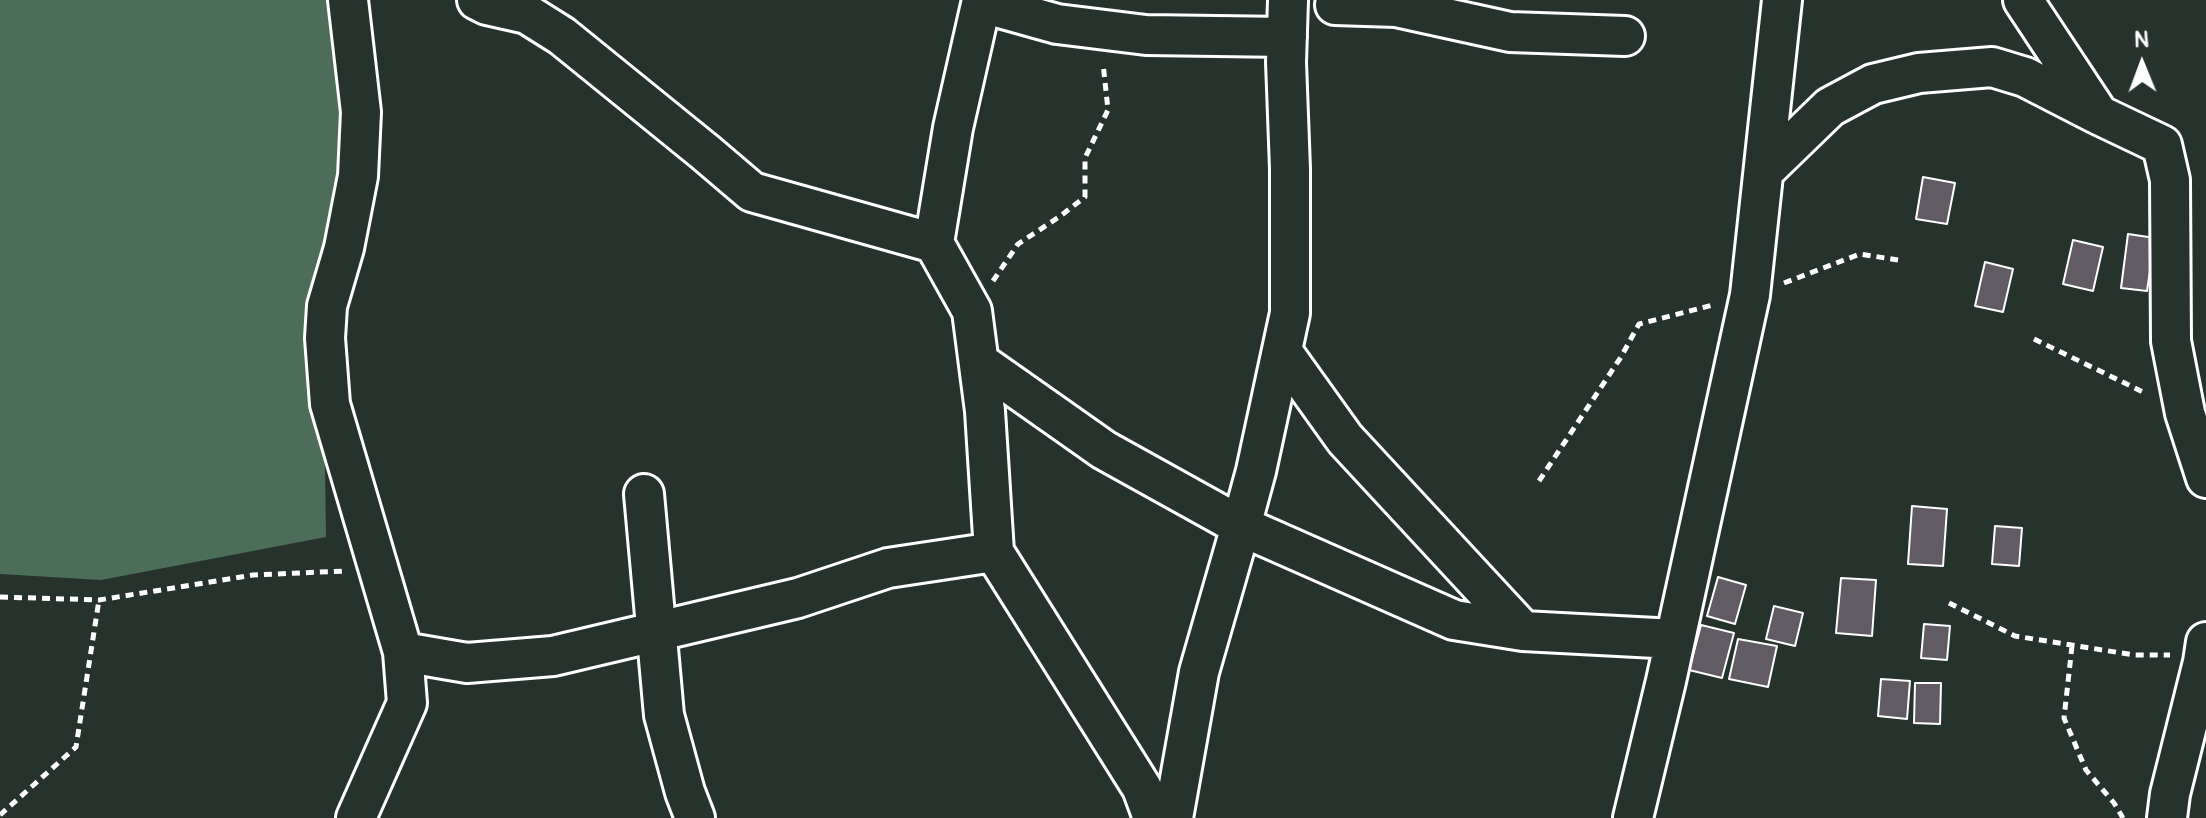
<!DOCTYPE html>
<html>
<head>
<meta charset="utf-8">
<style>
	body { margin:0 }
	#map { position:relative; width:2206px; height:818px; overflow:hidden; background:#26332d; font-family:Pangolin,sans-serif }
	canvas { display:block }
	.north { position:absolute; left:2102px; top:24px; width:80px; height:80px; -webkit-text-stroke:6px #26332d; paint-order:stroke; rotate:359deg; font-size:22px; font-weight:700; line-height:32px; text-align:center; color:#fff }
	.north::after { content:''; display:block; margin:auto; width:28px; height:36px; background:#fff; clip-path:polygon(50% 0,100% 100%,50% 72%,0 100%) }
</style>
</head>
<body>
<div id="map">
<canvas width="2206" height="818"></canvas>
<div class="north">N</div>
</div>
<script>
const ctx = document.querySelector('canvas').getContext('2d');
ctx.lineJoin = 'round';
function paint(path, color) {
  ctx.fillStyle = color;
  ctx.fill(path, 'evenodd');
}
function stroke(path, color, width, dash) {
  ctx.strokeStyle = color;
  ctx.lineWidth = width;
  ctx.lineCap = dash ? 'butt' : 'round';
  ctx.setLineDash(dash || []);
  ctx.stroke(path);
}
paint(new Path2D(`
	M0 0H328L343 144 310 311 325 467 326 537 101 580 0 574Z`), '#4c6e59');
const building = new Path2D(`
	M1923 177 1955 183 1947 224 1916 219Z
	M2128 234 2155 238 2147 291 2121 288Z
	M2073 240 2103 247 2093 291 2063 284Z
	M1985 262 2013 269 2003 312 1975 306Z
	M1912 506 1947 509 1943 566 1908 564Z
	M1995 526 2022 528 2019 566 1992 564Z
	M1718 577 1746 585 1735 624 1707 616Z
	M1841 578 1876 580 1872 636 1836 633Z
	M1774 606 1803 613 1795 646 1766 639Z
	M1924 624 1950 626 1947 660 1921 658Z
	M1701 625 1734 633 1722 678 1689 670Z
	M1738 639 1777 646 1768 687 1729 679Z
	M1881 679 1910 681 1907 719 1878 716Z
	M1915 683H1941L1940 724 1914 723Z`);
paint(building, '#615b64');
stroke(building, '#fff', 2);
const minor = new Path2D(`
	M348 0 361 112 358 176 344 248 327 306 325 338 330 404 403 652 407 703 356 818
	M477 0 487 5 527 14 562 36 705 152 752 192 934 243 972 311 985 411 994 552 1142 788 1153 818
	M2023 0 2099 115 2162 145 2170 180 2171 341 2185 413 2206 478
	M982 3 1057 24 1146 35 1287 37
	M1335 5 1396 7 1510 32 1625 36
	M1764 171 1830 107 1873 84 1919 73 1992 67 2025 77 2097 114
	M934 243 953 128 982 0
	M1282 351 1345 439 1523 631 1675 639
	M979 362 1104 450 1241 526 1256 471 1290 313V169L1286 62 1288 0
	M644 494 664 715 685 792 695 818
	M403 652 467 663 553 656 798 598 888 568 994 552
	M1173 818 1199 672 1241 526 1454 620 1523 631
	M1633 818 1666 681 1750 295 1782 0
	M2167 818 2170 794 2203 662 2206 642`);
stroke(minor, '#fff', 44);
stroke(new Path2D(`
	M993 281 1018 244 1059 217 1085 197V158L1108 110 1103 63
	M1784 283 1860 254 1898 260
	M2034 339 2145 393
	M1539 481 1621 357 1639 324 1713 305
	M0 597 99 600 253 575 345 571
	M1949 603 2015 636 2134 655H2170
	M2072 646 2064 718 2086 770 2114 803 2123 818
	M0 815 76 747 99 600`), '#fff', 5, [8, 6]);
stroke(minor, '#26332d', 38);
</script>
</body>
</html>
